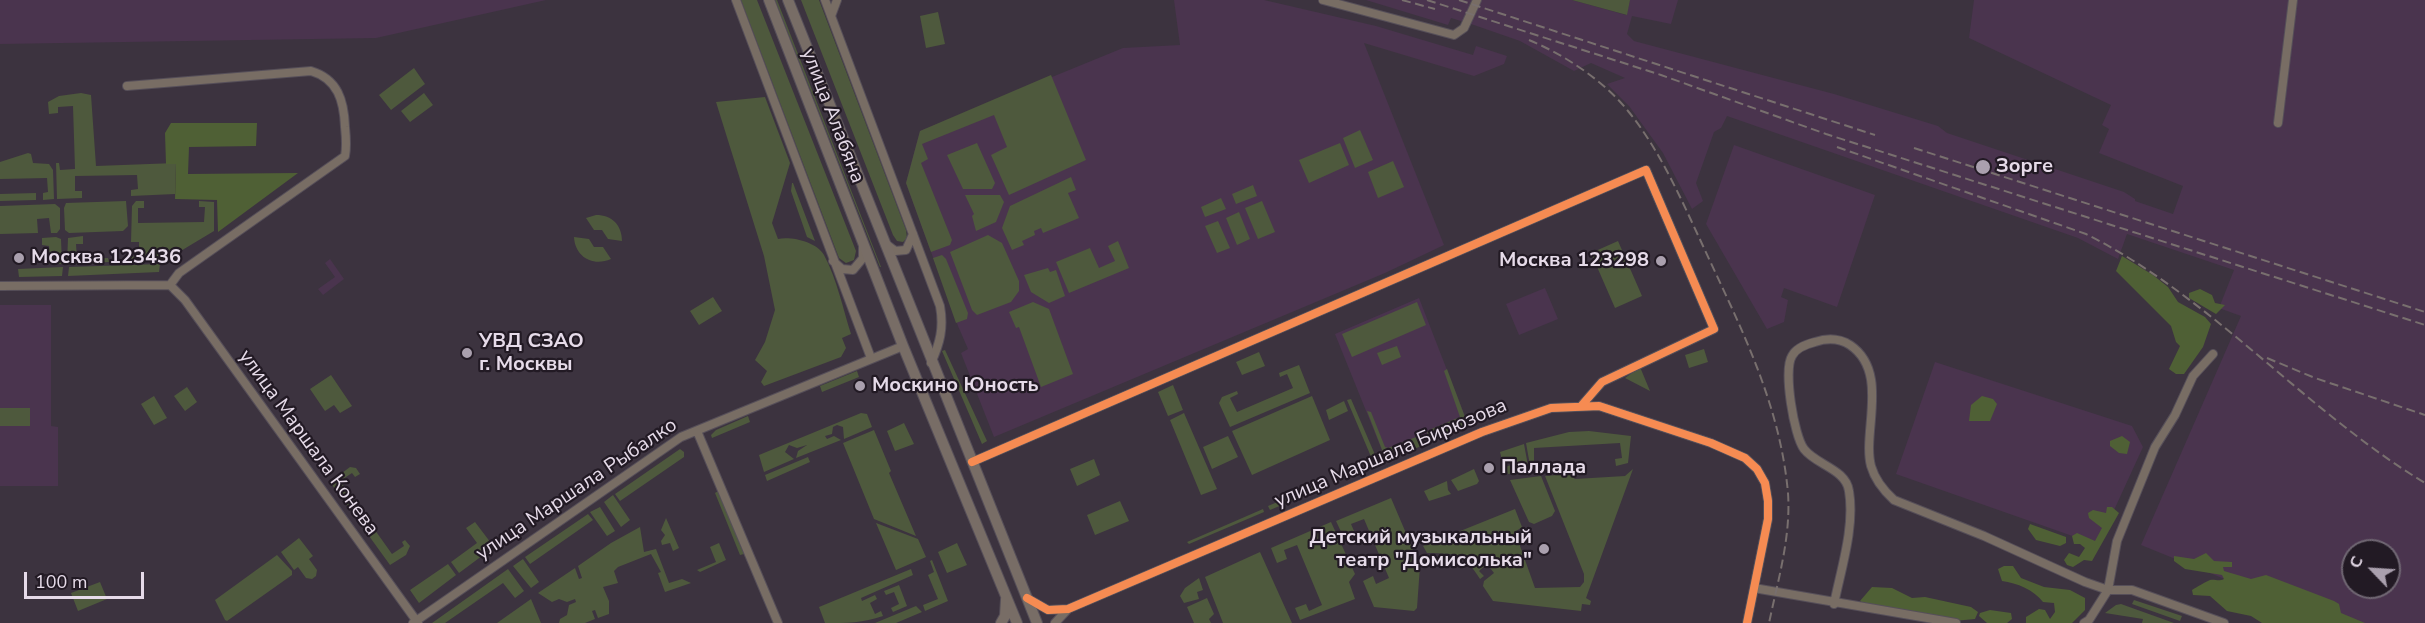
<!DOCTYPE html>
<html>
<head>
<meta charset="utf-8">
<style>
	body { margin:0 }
	#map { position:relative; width:2425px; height:623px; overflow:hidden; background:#3c333f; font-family:"Nunito Sans",sans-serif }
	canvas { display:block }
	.north { position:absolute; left:2341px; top:539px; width:60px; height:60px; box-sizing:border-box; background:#221a24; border:2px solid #706773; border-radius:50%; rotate:295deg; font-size:16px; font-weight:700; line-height:24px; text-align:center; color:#e6dbe9 }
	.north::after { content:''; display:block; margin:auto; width:21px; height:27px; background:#aaa0ae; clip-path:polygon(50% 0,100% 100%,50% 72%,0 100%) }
	.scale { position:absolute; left:24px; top:572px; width:120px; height:27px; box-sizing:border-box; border:3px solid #e6dbe9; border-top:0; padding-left:8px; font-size:18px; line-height:21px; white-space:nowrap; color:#e6dbe9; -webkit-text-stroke:4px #221a24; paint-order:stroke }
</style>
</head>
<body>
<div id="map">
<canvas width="2425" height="623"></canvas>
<div class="north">С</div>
<div class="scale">100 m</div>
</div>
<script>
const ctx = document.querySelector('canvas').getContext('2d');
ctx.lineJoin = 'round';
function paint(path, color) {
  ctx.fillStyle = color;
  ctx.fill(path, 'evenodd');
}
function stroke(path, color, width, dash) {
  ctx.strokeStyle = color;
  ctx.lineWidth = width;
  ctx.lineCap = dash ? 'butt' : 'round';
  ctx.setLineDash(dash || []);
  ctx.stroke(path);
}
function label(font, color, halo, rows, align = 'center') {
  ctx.font = font + ' "Nunito Sans",sans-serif';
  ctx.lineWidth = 4.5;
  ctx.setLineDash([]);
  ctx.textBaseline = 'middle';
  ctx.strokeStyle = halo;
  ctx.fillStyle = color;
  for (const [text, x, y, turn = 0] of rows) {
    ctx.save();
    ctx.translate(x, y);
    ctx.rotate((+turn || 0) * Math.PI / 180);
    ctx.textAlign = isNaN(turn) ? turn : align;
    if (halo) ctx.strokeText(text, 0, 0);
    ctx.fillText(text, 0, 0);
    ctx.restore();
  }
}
paint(new Path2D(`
	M0 0H546L376 38 0 44Z
	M1174 0H1264L1376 26 1473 55 1476 46 1507 56 1504 64 1474 76 1364 43 1444 245 1385 273 994 437 961 353 968 349 958 326 906 183 920 131 1123 48 1180 45Z
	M1366 0H1572L1626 15 1630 0H1678L1671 24 1632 16 1627 34 1634 41 1834 94 1938 126 1947 133 2124 192 2135 199V201L2173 214 2183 186 2099 153 2109 129 2102 125 2111 105 1969 38 1974 0H2425V623H2333L2141 545 2241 316 2219 308 2234 270 2127 234 2118 259 2078 238 1727 116 1721 128 1714 132 1696 183 1703 201 1692 209 1663 153 1629 106 1607 84 1625 78 1591 63 1574 71 1520 41 1474 25 1451 18 1448 25ZM2353 551H2389V587H2353Z
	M1734 145 1875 195 1837 307 1784 288 1781 297 1788 300 1784 322 1767 329 1706 224Z
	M330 259 344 279 323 295 318 289 335 277 325 263Z
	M1545 288 1558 319 1519 335 1506 304Z
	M1419 298 1466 419 1383 453 1335 334Z
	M0 305H51V426L58 427V486H0Z
	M1935 362 2132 426 2143 447 2098 545 1896 474Z`), '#4a344e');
paint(new Path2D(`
	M741 0H757L856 251 854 260 846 263 839 258Z
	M775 0H777L881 267H880Z
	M801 0H819L906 230 907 238 903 242 897 241 893 235Z
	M1572 0H1630L1627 15Z
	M938 12 945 44 926 48 920 16Z
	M414 68 425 84 391 110 379 95Z
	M1051 75 1086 160 1009 195 991 155 1007 147 994 115 922 144 928 159 921 163 952 240 950 245 931 252 906 183 920 131Z
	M81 93 91 95 96 166 176 163 175 194 131 196V190L138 189 137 175 75 176V191H82V198L57 199 56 163H59L60 170 75 169 73 106 58 107V113L49 114 48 102 59 96Z
	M424 93 433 105 410 122 401 111Z
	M765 97 790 163 772 223 778 239C791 236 817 242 824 255 837 279 843 309 851 334L842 338 846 348 841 357 764 386 761 382 767 371 755 360 765 342 775 310 764 256 716 102Z
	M1360 130 1373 160 1355 168 1343 138Z
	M977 143 995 183 992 189H963L947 155Z
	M1340 143 1349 165 1309 183 1299 160Z
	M28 153 31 154 33 163 49 164 53 170 54 199 43 200V193L48 192 47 178 0 179V162Z
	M1393 161 1404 187 1378 198 1368 172Z
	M1071 177 1076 190 1068 193 1079 218 1043 233 1041 228 1034 231 1035 235 1022 241 1024 245 1012 250 1002 228 1010 206Z
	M792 183H793L815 241 807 237 791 191Z
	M1253 185 1257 196 1236 204 1232 194Z
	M36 193V200L0 201V194Z
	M965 195H1000L1004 202 996 222 976 231 972 216 974 214Z
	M1221 198 1226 209 1205 217 1201 207Z
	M126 201 128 226 123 231 69 233 65 230 64 208 66 203Z
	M144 201V208H138V223L204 222 205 207H199V201L214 202V231L169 258 130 261V257L139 256V242H131L132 206 136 201Z
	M1262 201 1275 232 1258 239 1245 208Z
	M55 204 60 208V229L57 233H51L49 218 37 219 38 233 0 234V206Z
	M1239 212 1250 239 1237 245 1226 218Z
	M596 215C612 215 622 225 622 241L608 239 602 230H594L586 218Z
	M1218 221 1230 248 1217 253 1205 226Z
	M988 235 1002 243 1019 281V291L1011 302 977 315 972 310 950 252Z
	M83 236V244H76L77 259 108 258 109 262 67 264 68 238Z
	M56 237 61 239 62 264H43V260L50 259 49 246 42 245V238Z
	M574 237 589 239 594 247H603L611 259C593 267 575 257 574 237Z
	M1118 241 1129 268 1069 293 1056 262 1090 248 1099 268 1115 261 1108 246Z
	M1618 241 1642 296 1615 308 1591 253Z
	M942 255 946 259 968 313 967 319 956 323 933 258Z
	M160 264 159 272 68 276 69 267Z
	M63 267 62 276 19 277 18 269Z
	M1048 268 1050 272 1056 270 1065 296 1049 303 1031 292 1024 275Z
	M713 297 722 311 699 325 690 311Z
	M1033 302 1049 309 1073 374 1041 387 1019 327 1016 328 1009 312Z
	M1417 302 1426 325 1352 357 1342 334Z
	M1397 346 1401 357 1382 365 1377 353Z
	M1704 349 1708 362 1689 368 1685 355Z
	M945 350 987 441 982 444 942 351Z
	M1259 352 1265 366 1242 375 1236 362Z
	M1299 365 1310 393 1230 427 1219 403 1222 397 1237 391 1238 394 1230 398 1237 412 1293 388 1287 374 1280 377 1279 373Z
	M1640 367 1650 391 1625 378Z
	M1447 369 1468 425 1430 441 1427 433 1429 430 1460 417 1444 371Z
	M857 371 859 377 822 392 820 386Z
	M331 375 352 406 340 413 334 405 325 411 310 389Z
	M1173 385 1183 410 1168 416 1158 392Z
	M187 387 197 402 185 411 174 396Z
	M154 396 167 418 154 425 141 404Z
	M1312 396 1330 440 1252 475 1232 431Z
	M1351 399 1376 457 1372 459 1347 400Z
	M1344 401 1348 411 1329 420 1326 410Z
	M0 408H30V426H0Z
	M1367 411 1371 412 1385 447 1388 448 1416 437H1421L1424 445 1386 460Z
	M861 413 867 414 872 427 844 439 843 427 837 425 833 427 832 434 825 436 827 439 834 436 841 440 796 458 798 451 807 445 797 448 789 445 785 452 794 459 764 472 759 455Z
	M1184 413 1217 489 1201 495 1170 420Z
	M748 416 750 422 712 438 711 435 716 430Z
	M904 423 914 444 895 451 887 431Z
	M874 430 891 471 889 473 916 536 874 519 843 443Z
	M1589 431 1631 436 1628 463 1616 466 1615 459 1622 458 1620 443 1534 448V463H1544L1545 470 1531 471 1526 443 1569 432Z
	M1228 436 1238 457 1212 469 1203 447Z
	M1524 444 1529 471 1508 474 1505 467 1511 465 1509 459 1502 460 1500 452Z
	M680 449 684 452V457L620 501 615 494Z
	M808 457 810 462 767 481 765 475Z
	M1094 459 1100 475 1077 486 1070 469Z
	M350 467 356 468 360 474 355 477 352 473 340 481 392 554 404 546 402 542 405 540 410 546 406 555 390 565 330 482Z
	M1474 469 1479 481 1477 484 1458 491 1451 480Z
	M1633 469 1586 598 1591 601 1590 605 1582 604 1581 611 1493 601 1483 586 1484 581 1494 573 1487 564 1479 571 1484 576 1480 579C1463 552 1458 554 1427 553L1423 546 1515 509 1522 527 1515 532 1535 588 1580 587 1584 582V574L1545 476 1569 474 1575 479 1625 476Z
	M1541 476 1555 511 1552 516 1534 524 1529 522 1510 480Z
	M1327 481 1329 485 1270 510 1268 506Z
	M1447 481 1448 490 1451 494 1429 501 1424 491Z
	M718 491 744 554 740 555 715 493Z
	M613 495 630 520 621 527 604 502Z
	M1391 498 1420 566 1417 608 1414 611 1374 607 1363 581 1373 576 1376 584 1389 578 1364 519 1351 524 1354 531 1343 536 1336 521Z
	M1120 501 1129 521 1095 535 1087 515Z
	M600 507 615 531 607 536 590 512Z
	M1263 509 1264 512 1189 544 1187 542Z
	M588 514 593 520 530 564 525 557Z
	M666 518 679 548 673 551 670 543 662 545 661 541 665 535 661 530Z
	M475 522 494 547 459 573 451 562 477 543 466 528Z
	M1331 522 1355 574 1349 582 1355 599 1300 620 1295 608 1306 604 1309 611 1322 605 1297 545 1284 550 1287 559 1277 563 1271 548Z
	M876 523 918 539 926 557 896 570Z
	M640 527 644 552 656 549 669 583 682 579 691 583 665 592 658 573 661 572 651 554 618 567 614 571 618 583 603 587 609 601V614L598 618 595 610 592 611 595 619 585 623H559L560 619 567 615 569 605 576 602 575 599 567 602 559 599 552 602 538 593 575 568 579 579 582 578 578 566 611 543Z
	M299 538 313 556 309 559 317 570 316 576 312 579 306 578 298 567 294 570 281 552Z
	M719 543 726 560 700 572 697 570 716 562 710 547Z
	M957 543 967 565 947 573 938 552Z
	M1260 552 1292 623H1223L1205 577Z
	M277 555 292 571V575L227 621 225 620 215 600Z
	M523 559 539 582 531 588 513 566Z
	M932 560 948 601 925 611 923 605 938 599 928 575 934 572 930 561Z
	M448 564 456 575 419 603 410 590Z
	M508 569 524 591 515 598 503 583 445 623H432Z
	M911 569 913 575 861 598 862 601 875 595 877 599 870 603 875 614 881 611 883 616C863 623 847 623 825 623L819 607Z
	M1199 578 1203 590 1197 592 1199 599 1184 603 1180 596 1185 588Z
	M100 582 107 599 78 611 71 593Z
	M899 585 907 606 893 612 891 608 899 604 894 592 886 595 884 591Z
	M1207 598 1214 614 1209 619 1211 623H1194L1187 607Z
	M531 599 541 623H497Z
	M2134 600 2182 616 2180 621 2132 604Z
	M2121 604 2174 623H2142L2143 619 2105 613 2116 605Z
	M916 606 922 612 896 623H875Z`), '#4e593d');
paint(new Path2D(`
	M171 123H257L256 146 189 147 188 174 298 173 218 232 217 200 175 199 176 164H166L165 133Z
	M2122 256 2153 275 2168 287 2178 302 2205 317 2211 324 2203 347 2184 374H2176L2169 369 2180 346 2176 342 2171 326 2116 271Z
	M2200 289 2212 295 2215 303 2225 305 2216 314 2189 298V293Z
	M1982 396 1993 399 1997 404 1990 421H1969L1971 405Z
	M2122 436 2130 442 2127 454 2119 453 2110 446V441Z
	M2107 507H2112L2119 513 2092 561 2084 560 2073 567 2067 565 2064 560 2069 553 2079 557 2085 548 2080 544H2074L2072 536 2077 533 2095 541 2102 528 2089 518 2088 513 2093 510 2106 513Z
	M2030 524 2066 537V543L2060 546 2036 540 2028 529Z
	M2206 553 2214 561 2232 562V567H2223L2224 571 2251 579 2266 575 2334 601 2339 604 2341 613 2365 623H2262L2251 616 2227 611 2210 596 2193 595 2192 590C2197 587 2205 582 2210 580 2216 579 2218 582 2224 579L2222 575 2185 569 2174 561V556L2194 559Z
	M2004 566H2013L2021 578 2044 587 2070 590 2085 598V610L2072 623H2026V617L2039 609 2045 610 2050 619 2055 612 2054 603 2043 602C2034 590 2017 583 2002 581L1998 569Z
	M1872 587 1892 588 1912 598 1925 597 1971 607 1978 612 1975 619 1954 621 1864 604 1860 601Z
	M1990 610 2011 613 2012 619 2007 623H1987L1979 616 1980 613Z`), '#4f6035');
const minor = new Path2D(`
	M736 0 871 358
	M825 0 940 306C944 328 940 343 931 363
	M1323 0 1454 35 1464 28 1477 0
	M831 16 837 0
	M127 86 311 71C338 79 344 101 345 127 346 137 347 146 345 156L179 273 170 285
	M2278 123 2293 0
	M886 244 895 251 906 250 913 234
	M833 261 842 269 853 270 863 258V247
	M170 285 185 300 418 623
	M0 286 170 285
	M697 431 778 623
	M972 462 1646 170 1714 329 1602 382 1582 405
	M1754 588 1956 623
	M2108 590 2117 541 2155 447 2175 415 2193 376 2213 354
	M1027 598 1048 610 1068 609 1482 432 1551 408 1599 406 1711 443 1745 458 1757 469 1765 483 1768 501V519L1747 623
	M1834 604C1841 569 1855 527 1849 491 1846 469 1816 465 1804 449 1794 436 1783 370 1792 356 1796 348 1807 344 1815 342 1827 338 1839 338 1850 345 1890 372 1862 432 1871 466 1875 480 1883 490 1894 500L1984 536 2085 582 2108 590H2132L2224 623
	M413 623 681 437 903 346
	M1055 623 1068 609
	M2084 623 2089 620 2108 590`);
const major = new Path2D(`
	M769 0 903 346 1017 623
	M788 0 1037 623
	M1001 623 1005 616 1006 599`);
stroke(minor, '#564f59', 10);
stroke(major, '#564f59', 12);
stroke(minor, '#786d64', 8);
stroke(major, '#786d66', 10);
stroke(new Path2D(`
	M1402 0 1435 9
	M1427 0 1661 75 1826 134 2425 325
	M1459 0 1875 135
	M1529 40C1565 55 1604 81 1628 111 1660 150 1682 201 1703 246 1740 326 1780 403 1788 493 1791 537 1778 580 1769 623
	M1837 147 2086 234C2212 297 2304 410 2425 483
	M1914 148 2425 312
	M2267 358 2315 378 2425 415`), '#786f6e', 2, [9, 4.5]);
stroke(new Path2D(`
	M972 462 1646 170 1714 329 1602 382 1582 405
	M1027 598 1048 610 1068 609 1482 432 1551 408 1599 406 1711 443 1745 458 1757 469 1765 483 1768 501V519L1747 623`), '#f68b52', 8);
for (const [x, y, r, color] of [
	[1983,167,8,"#aaa0ae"],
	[19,258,6,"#aaa0ae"],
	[1661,261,6,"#aaa0ae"],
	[467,353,6,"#aaa0ae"],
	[860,386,6,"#aaa0ae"],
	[1489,468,6,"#aaa0ae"],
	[1544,549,6,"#aaa0ae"]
]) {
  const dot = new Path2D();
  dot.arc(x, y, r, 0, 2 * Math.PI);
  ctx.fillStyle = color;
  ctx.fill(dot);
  stroke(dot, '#221a24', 2);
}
label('20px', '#e6dbe9', '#221a24', [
	["улица Алабяна",832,116,69],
	["улица Маршала Конева",308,443,54],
	["улица Маршала Бирюзова",1391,454,-23],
	["улица Маршала Рыбалко",577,490,-34]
]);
label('bold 20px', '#e6dbe9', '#221a24', [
	["Зорге",1996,167],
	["Москва 123436",31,258],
	["Москва 123298",1649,261,"right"],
	["УВД СЗАО",479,342],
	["г. Москвы",479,365],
	["Москино Юность",872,386],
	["Паллада",1501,468],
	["Детский музыкальный",1532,538,"right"],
	["театр \"Домисолька\"",1532,561,"right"]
], 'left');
</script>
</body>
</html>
